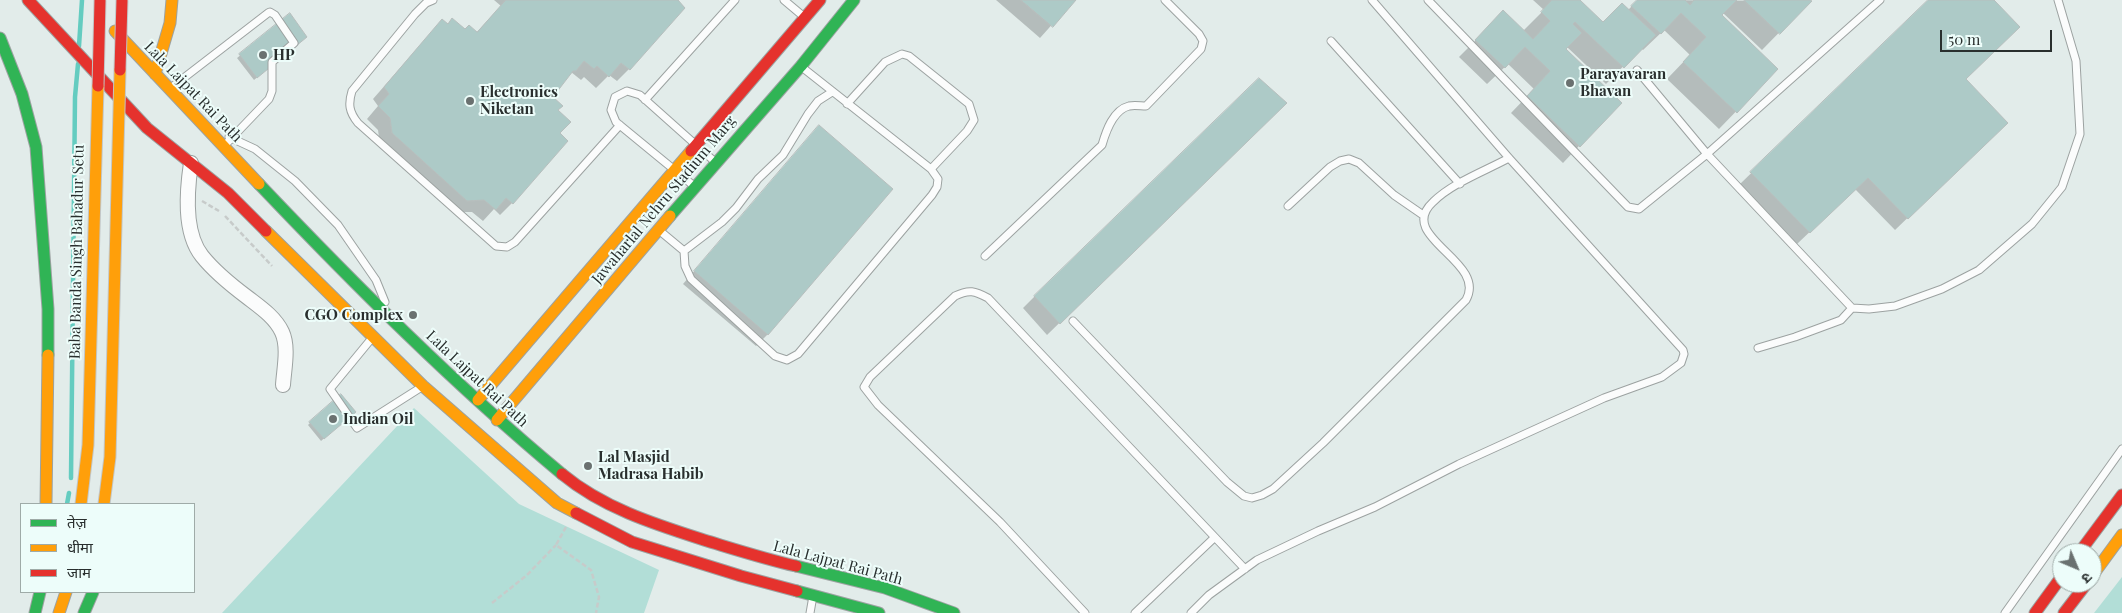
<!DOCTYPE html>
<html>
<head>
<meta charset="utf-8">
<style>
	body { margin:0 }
	#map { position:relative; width:2122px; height:613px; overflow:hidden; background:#e2ecea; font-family:"Playfair Display","Noto Sans Devanagari",serif }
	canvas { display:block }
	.legend { position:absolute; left:20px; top:503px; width:175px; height:90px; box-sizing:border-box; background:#edfdfa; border:1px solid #9faba8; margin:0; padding:6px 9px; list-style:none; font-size:15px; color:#292f2e }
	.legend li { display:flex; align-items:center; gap:10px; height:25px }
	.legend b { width:25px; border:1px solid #9faba8 }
	.north { position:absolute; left:2052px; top:543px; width:50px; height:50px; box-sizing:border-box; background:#edfdfa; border:1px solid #9faba8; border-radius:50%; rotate:135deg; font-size:14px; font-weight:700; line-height:20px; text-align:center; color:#292f2e }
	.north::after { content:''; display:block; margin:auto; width:18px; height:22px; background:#6a7170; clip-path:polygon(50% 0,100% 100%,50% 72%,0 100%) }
	.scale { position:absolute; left:1940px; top:30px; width:112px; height:22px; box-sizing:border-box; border:2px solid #292f2e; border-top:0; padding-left:6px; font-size:15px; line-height:18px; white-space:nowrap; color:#292f2e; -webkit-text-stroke:4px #edfdfa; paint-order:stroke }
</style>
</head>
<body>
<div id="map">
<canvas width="2122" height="613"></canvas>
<ul class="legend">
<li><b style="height:6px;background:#30b455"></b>तेज़</li>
<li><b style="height:6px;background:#ff9f0a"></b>धीमा</li>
<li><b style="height:6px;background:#e5322d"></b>जाम</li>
</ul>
<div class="north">उ</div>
<div class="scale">50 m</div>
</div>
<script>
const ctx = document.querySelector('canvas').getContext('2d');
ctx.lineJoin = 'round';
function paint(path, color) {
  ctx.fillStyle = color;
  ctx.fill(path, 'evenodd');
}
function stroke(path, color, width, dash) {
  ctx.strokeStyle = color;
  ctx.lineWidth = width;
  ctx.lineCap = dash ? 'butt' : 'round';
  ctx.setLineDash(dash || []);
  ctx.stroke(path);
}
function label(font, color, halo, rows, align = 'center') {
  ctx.font = font + ' "Playfair Display",serif';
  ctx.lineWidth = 4;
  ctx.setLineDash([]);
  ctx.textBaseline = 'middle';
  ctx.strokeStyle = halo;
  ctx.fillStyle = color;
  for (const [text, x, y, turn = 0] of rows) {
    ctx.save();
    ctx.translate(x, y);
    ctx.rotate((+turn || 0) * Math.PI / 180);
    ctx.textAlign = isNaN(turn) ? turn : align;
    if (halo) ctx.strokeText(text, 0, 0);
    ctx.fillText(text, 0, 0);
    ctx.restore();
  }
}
paint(new Path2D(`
	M414 408 519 504 659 570 644 613H222Z
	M2122 577V613H2094Z`), '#b2ded7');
paint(new Path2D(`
	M494 0H676L629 69 617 81 609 75 596 88 584 77 581 80 571 72 551 97 556 110 558 133 512 203 500 215 494 209 483 221 472 212H455L380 145 378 130 367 119 378 106 373 99 442 20 447 25 452 19 465 30 476 33 501 6Z
	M996 0H1074L1040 38Z
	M1533 0H1578L1603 24 1628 10 1638 0 1810 1 1762 50 1723 13 1721 15 1777 69 1719 129 1667 79 1690 55 1664 30 1643 50 1641 48 1606 84 1567 47 1564 50 1579 146 1563 163 1511 113 1534 89 1508 64 1487 84 1459 57 1487 29 1523 31 1544 10Z
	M1929 0H1992L1964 79 1994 135 1895 230 1855 189 1797 244 1739 185Z
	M290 15 303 40 254 80 237 58Z
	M1285 103 1047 335 1023 308 1035 296Z
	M819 127 768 334 756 346 683 284Z
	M352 414 321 441 308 425 310 423Z`), '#0003');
stroke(new Path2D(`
	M79 46 82 0
	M71 478 75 97 78 64
	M67 504 69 493`), '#64ccc0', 4.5);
const building = new Path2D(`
	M506 0H678L685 8 630 70 621 63 609 77 597 66 594 69 584 61 576 71H573L553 97 563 106 558 110 571 122 560 133 568 141 513 204 506 198 496 210 484 200 467 201 392 133 390 118 378 106 389 94 384 87 442 19 448 24 452 18 465 29 469 25 477 32Z
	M1021 0H1076L1053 27Z
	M1552 0H1580L1603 22 1622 3 1656 35 1624 68 1575 22 1573 24 1582 33 1566 49 1622 103 1580 147 1527 96 1550 71 1525 47 1505 68 1475 40 1503 10 1533 39 1550 21 1541 12Z
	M1637 0H1685L1690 5 1694 0H1737L1722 15 1778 69 1737 113 1683 62 1706 37 1681 13 1661 34 1631 6Z
	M1744 0H1810L1812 1 1780 34Z
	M1928 0H1994L2020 27 1966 79 2008 123 1908 219 1868 178 1810 233 1750 172Z
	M290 13 307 37 257 78 239 54Z
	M1259 78 1287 103 1060 324 1034 296Z
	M819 125 893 189 768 335 694 271Z
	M341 394 356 412 324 439 309 422Z`);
paint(building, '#adcac7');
stroke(building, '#b7bebd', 1);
const lane = new Path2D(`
	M433 0 426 3 415 14 352 91C348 104 349 112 358 123L496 246 507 247 515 242 620 125
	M784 0 803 16
	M1428 0 1628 207 1639 209 1707 154 1880 0
	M1331 41 1460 184
	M1637 70 1707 154 1852 308 1869 309 1895 306 1942 289 1979 270 2032 224 2062 187 2080 134 2076 61 2058 0
	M172 87 268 13 270 12 275 15 294 43 272 62V91L269 99 225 145
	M645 100 735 0
	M847 104 885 62 902 54 909 56 969 104 974 120 967 131 931 169
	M229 137 255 149 295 181 338 225 376 280 385 302
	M694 186 616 122 611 110 615 97 627 91 640 95 714 161
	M1288 206 1330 167 1340 161 1349 159 1359 163 1394 195 1423 215
	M660 231 684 251 685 266 691 279 775 356 787 360 798 354 932 195 937 187 938 179 931 169 803 68
	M684 251 722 222 736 208 758 179 783 155 808 114 818 101 832 92
	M985 256 1102 145C1106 131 1113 110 1129 106 1134 105 1141 106 1146 106L1201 49 1203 41 1199 34 1165 0
	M1073 321 1227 482 1244 496 1252 498 1262 495 1273 489 1323 443 1466 300C1488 261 1395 237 1433 202 1452 183 1485 171 1509 158
	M372 338 330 389 357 428 420 388
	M1758 348 1795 337 1841 320 1852 308
	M810 613 813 596
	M1085 613 1000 522 878 405 864 387 870 377 955 296C969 289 975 291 988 298L1245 569
	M1135 613 1214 538
	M1191 613 1209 595 1257 560 1318 531 1375 507 1459 464 1604 398 1662 377 1681 363 1684 354 1683 350 1509 158 1372 0
	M2005 613 2122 449`);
const street = new Path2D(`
	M191 163C187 190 183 232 202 256 214 271 231 285 247 297 260 307 275 317 282 332 289 347 284 369 283 385`);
const fast = new Path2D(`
	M0 38 22 94 36 147 48 309V355
	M259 184C355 285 454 384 562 474
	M670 216 801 66 854 0
	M796 566 885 588 954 613
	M797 591 879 613
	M35 613 40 592
	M84 613 93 592`);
const slow = new Path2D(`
	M115 31 259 184
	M155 74 170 23 172 0
	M266 231 423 386 557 503 576 513
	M478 400 691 151
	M497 420 670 216
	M46 504 48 355
	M2092 576 2122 535
	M59 613 66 592`);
const jam = new Path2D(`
	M28 0 147 128 228 193 266 231
	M691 151 820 0
	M562 474C603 508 654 524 704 540 734 549 765 559 796 566
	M576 513 632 542 741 576 797 591
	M2079 553 2122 495
	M2035 613 2062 576
	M2064 613 2087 583`);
stroke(lane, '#9ca2a1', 9);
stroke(street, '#9ca2a1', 16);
stroke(fast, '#9ca2a1', 13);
stroke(slow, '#9ca2a1', 13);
stroke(jam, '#9ca2a1', 13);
stroke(new Path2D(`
	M202 201 219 211
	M225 216 272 266
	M566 527 556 545 591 570 599 597 596 613
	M492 603 527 575 556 545`), '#c7cbca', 2.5, [5, 2.5]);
stroke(lane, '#fbfcfc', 7);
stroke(street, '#fbfcfc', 14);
stroke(fast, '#30b455', 11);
stroke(slow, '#ff9f0a', 11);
stroke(jam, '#e5322d', 11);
const slowBridge = new Path2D(`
	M81 504 88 445 98 86
	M104 504 110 457 120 70`);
const jamBridge = new Path2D(`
	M120 70 122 0
	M98 86 100 0`);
stroke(slowBridge, '#c2c6c6', 13, []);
stroke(jamBridge, '#c2c6c6', 13, []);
stroke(slowBridge, '#ff9f0a', 11);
stroke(jamBridge, '#e5322d', 11);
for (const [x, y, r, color] of [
	[263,55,5,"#6a7170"],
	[1570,83,5,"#6a7170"],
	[470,101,5,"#6a7170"],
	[413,315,5,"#6a7170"],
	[333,419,5,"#6a7170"],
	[588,466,5,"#6a7170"]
]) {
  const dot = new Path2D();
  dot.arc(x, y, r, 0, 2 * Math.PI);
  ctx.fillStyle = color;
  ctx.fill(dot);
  stroke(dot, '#edfdfa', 2);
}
label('bold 15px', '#292f2e', '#edfdfa', [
	["HP",273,55],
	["Parayavaran",1580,74],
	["Bhavan",1580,91],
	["Electronics",480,92],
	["Niketan",480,109],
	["CGO Complex",403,315,"right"],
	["Indian Oil",343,419],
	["Lal Masjid",598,457],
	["Madrasa Habib",598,474]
], 'left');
label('15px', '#292f2e', '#edfdfa', [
	["Lala Lajpat Rai Path",193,92,46],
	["Jawaharlal Nehru Stadium Marg",664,200,-50],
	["Baba Banda Singh Bahadur Setu",77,252,-89],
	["Lala Lajpat Rai Path",477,379,43],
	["Lala Lajpat Rai Path",838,563,15]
]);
</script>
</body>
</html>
